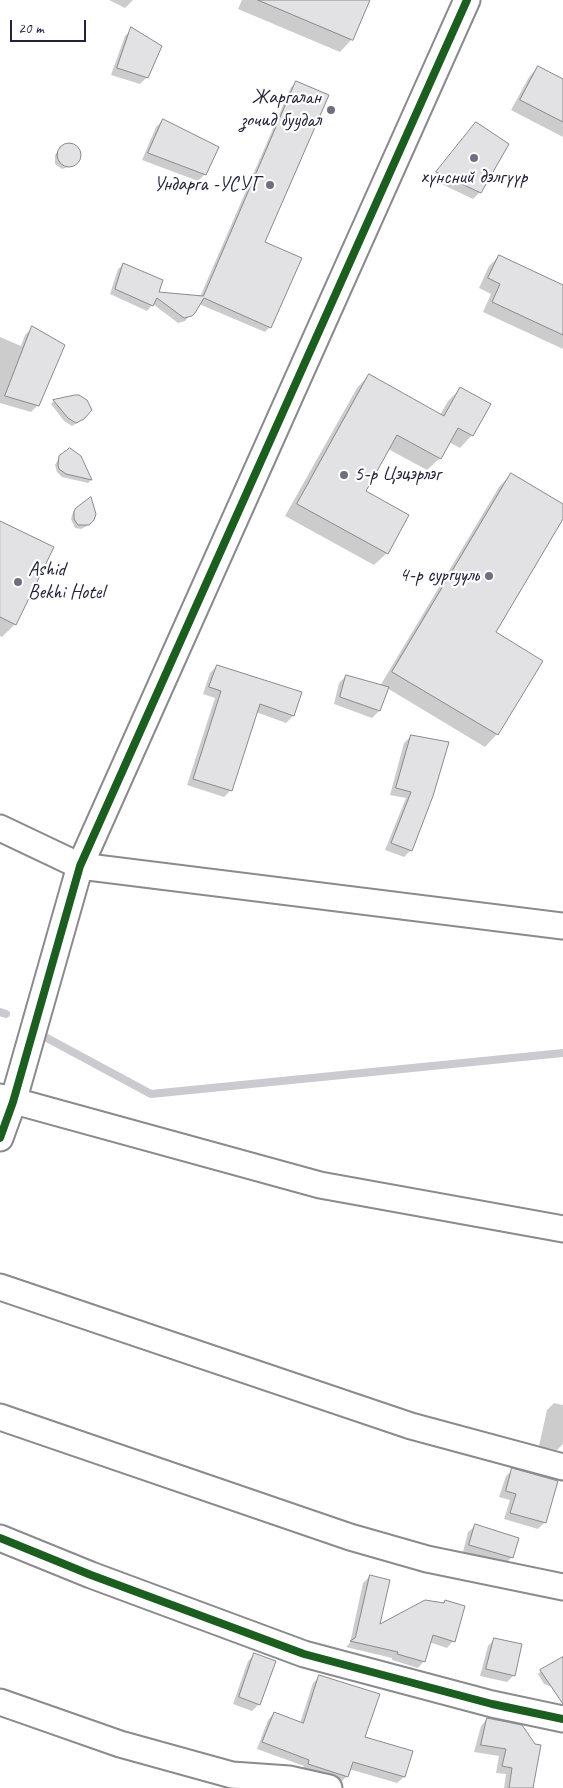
<!DOCTYPE html>
<html>
<head>
<meta charset="utf-8">
<style>
	body { margin:0 }
	#map { position:relative; width:563px; height:1788px; overflow:hidden; background:#fff; font-family:Caveat,sans-serif }
	canvas { display:block }
	.scale { position:absolute; left:10px; top:20px; width:76px; height:22px; box-sizing:border-box; border:2px solid #22223b; border-top:0; padding-left:6px; font-size:15px; line-height:18px; white-space:nowrap; color:#22223b; -webkit-text-stroke:4px #fff; paint-order:stroke }
</style>
</head>
<body>
<div id="map">
<canvas width="563" height="1788"></canvas>
<div class="scale">20 m</div>
</div>
<script>
const ctx = document.querySelector('canvas').getContext('2d');
ctx.lineJoin = 'round';
function paint(path, color) {
  ctx.fillStyle = color;
  ctx.fill(path, 'evenodd');
}
function stroke(path, color, width, dash) {
  ctx.strokeStyle = color;
  ctx.lineWidth = width;
  ctx.lineCap = dash ? 'butt' : 'round';
  ctx.setLineDash(dash || []);
  ctx.stroke(path);
}
function label(font, color, halo, rows, align = 'center') {
  ctx.font = font + ' Caveat,sans-serif';
  ctx.lineWidth = 4.5;
  ctx.setLineDash([]);
  ctx.textBaseline = 'middle';
  ctx.strokeStyle = halo;
  ctx.fillStyle = color;
  for (const [text, x, y, turn = 0] of rows) {
    ctx.save();
    ctx.translate(x, y);
    ctx.rotate((+turn || 0) * Math.PI / 180);
    ctx.textAlign = isNaN(turn) ? turn : align;
    if (halo) ctx.strokeText(text, 0, 0);
    ctx.fillText(text, 0, 0);
    ctx.restore();
  }
}
paint(new Path2D(`
	M109 0H133L125 8Z
	M242 0H369L352 39 340 52 238 9Z
	M132 29 147 77 140 84 111 75 125 36Z
	M538 67 563 80V137L511 110 529 77Z
	M297 82 263 243 270 327 265 332 199 304 185 321 178 323 153 304 147 311 110 294 118 269 124 264 157 293 200 297 291 87Z
	M163 120 205 174 198 181 142 160 156 127Z
	M469 131 480 192 473 199 431 179Z
	M73 145 78 150 79 157 75 163 72 166 62 169 55 164V155L59 150 63 146Z
	M499 256 563 286V349L483 312 491 294 479 288 489 266Z
	M32 328 38 405 31 412 0 403V337L21 346 25 335Z
	M369 375 440 415 448 401 460 389 472 435 460 448 449 442 440 458 427 470 388 449 364 492 387 553 374 565 285 516 357 388Z
	M79 396 90 410 79 422 72 426 64 421 51 404 54 401Z
	M80 457 91 480 88 483 62 477 57 472 55 465 59 458Z
	M511 474 563 505V516L494 633 497 734 485 747 387 688 379 711 372 718 334 704 339 683 346 676 380 686 499 487Z
	M77 509 91 523 87 526 81 529 75 528 71 519 73 512Z
	M0 523 53 548 15 624 2 637 0 636Z
	M217 666 301 693 293 716 286 723 256 712 231 790 224 797 187 785 215 698 203 694 210 673Z
	M411 736 432 796 411 850 404 857 385 850 406 798 390 795 404 743Z
	M554 1403 563 1405V1444L557 1450 539 1446 547 1410Z
	M513 1470 545 1522 538 1529 504 1519 510 1500 499 1497 506 1476Z
	M475 1526 512 1557 505 1564 463 1552 468 1532Z
	M370 1576 378 1626 442 1604 445 1601 453 1641 447 1648 429 1642 424 1661 418 1668 392 1660V1658L346 1647 350 1643 363 1583Z
	M495 1639 513 1676 507 1682 480 1676 488 1646Z
	M255 1654 259 1704 252 1711 233 1704 248 1661Z
	M541 1671 552 1687 544 1684 538 1674Z
	M320 1676 363 1737 404 1777 397 1783 349 1769 347 1776 340 1783 302 1770 304 1766 257 1749 268 1720 274 1713 300 1723 313 1683Z
	M487 1719 532 1788H504L506 1774 496 1773 499 1756 474 1752 481 1726Z`), '#0003');
stroke(new Path2D(`
	M0 1012 6 1014
	M45 1037 151 1094 563 1053`), '#cacad0', 8);
const building = new Path2D(`
	M258 0H370L353 40Z
	M131 27 162 46 148 78 117 68Z
	M538 66 563 79V122L520 100Z
	M296 81 329 95 265 242 302 258 271 328 204 298 195 313 192 316 184 318 157 298 153 306 115 289 123 263 163 280 159 292 203 296Z
	M163 119 219 147 206 175 148 153Z
	M476 122 509 144 481 193 436 172Z
	M57 155a12 12 0 1 1 24 0a12 12 0 1 1-24 0Z
	M499 255 563 285V335L492 302 500 284 488 278Z
	M32 326 65 345 39 406 5 396Z
	M369 374 444 416 460 387 491 404 473 436 458 428 441 459 397 435 366 491 409 515 388 554 297 504Z
	M75 395H79L87 400 92 410 84 419 76 423 68 418 53 400Z
	M70 448 81 456 92 480 66 474 59 469 58 465 59 456Z
	M511 473 563 504V519L496 632 543 661 498 735 392 672Z
	M91 497 96 514 94 520 89 525H78L74 519V511L76 508Z
	M0 521 54 547 16 625 0 617Z
	M217 665 302 692 294 716 260 704 232 791 193 779 221 691 209 687Z
	M346 675 389 687 380 711 340 697Z
	M411 735 449 742 433 796 412 851 391 843 411 792 396 788Z
	M512 1468 558 1481 546 1523 510 1513 516 1494 506 1491Z
	M475 1524 519 1538 513 1558 469 1545Z
	M370 1575 390 1580 380 1624 425 1600 444 1603 445 1600 465 1606 455 1642 433 1635 425 1662 397 1654 398 1652 350 1641 355 1638Z
	M494 1638 522 1644 515 1676 486 1669Z
	M254 1653 276 1661 260 1705 239 1697Z
	M563 1657V1704L540 1670Z
	M319 1675 380 1694 365 1737 413 1751 405 1777 353 1762 348 1777 308 1764 309 1760 262 1742 274 1712 303 1723Z
	M487 1718 522 1725 535 1744 541 1745 533 1788H509L512 1768 502 1766 506 1749 481 1745Z`);
paint(building, '#e2e2e4');
stroke(building, '#8a8a8f', 1);
const minor = new Path2D(`
	M0 828 80 866 563 926
	M0 1097 320 1185 563 1229
	M0 1138 13 1102 80 866 467 0
	M0 1287 411 1426 563 1467
	M0 1417 350 1537 427 1559 563 1587
	M0 1538 91 1575 304 1654 492 1704 563 1719
	M0 1702 120 1744 232 1775 289 1779 329 1788`);
stroke(minor, '#8a8a8f', 29);
stroke(minor, '#fff', 25);
stroke(new Path2D(`
	M0 1138 13 1102 80 866 467 0
	M0 1538 91 1575 304 1654 492 1704 563 1719`), '#1b5e20', 8);
for (const [x, y, r, color] of [
	[331,110,5,"#6f6f80"],
	[474,158,5,"#6f6f80"],
	[270,185,5,"#6f6f80"],
	[344,475,5,"#6f6f80"],
	[489,576,5,"#6f6f80"],
	[18,582,5,"#6f6f80"]
]) {
  const dot = new Path2D();
  dot.arc(x, y, r, 0, 2 * Math.PI);
  ctx.fillStyle = color;
  ctx.fill(dot);
  stroke(dot, '#fff', 2);
}
label('20px', '#22223b', '#fff', [
	["Жаргалан",321,98],
	["зочид буудал",321,121],
	["хүнсний дэлгүүр",474,178,"center"],
	["Ундарга -УСУГ",260,185],
	["5-р Цэцэрлэг",354,475,"left"],
	["Ashid",28,570,"left"],
	["Bekhi Hotel",28,593,"left"],
	["4-р сургууль",479,576]
], 'right');
</script>
</body>
</html>
